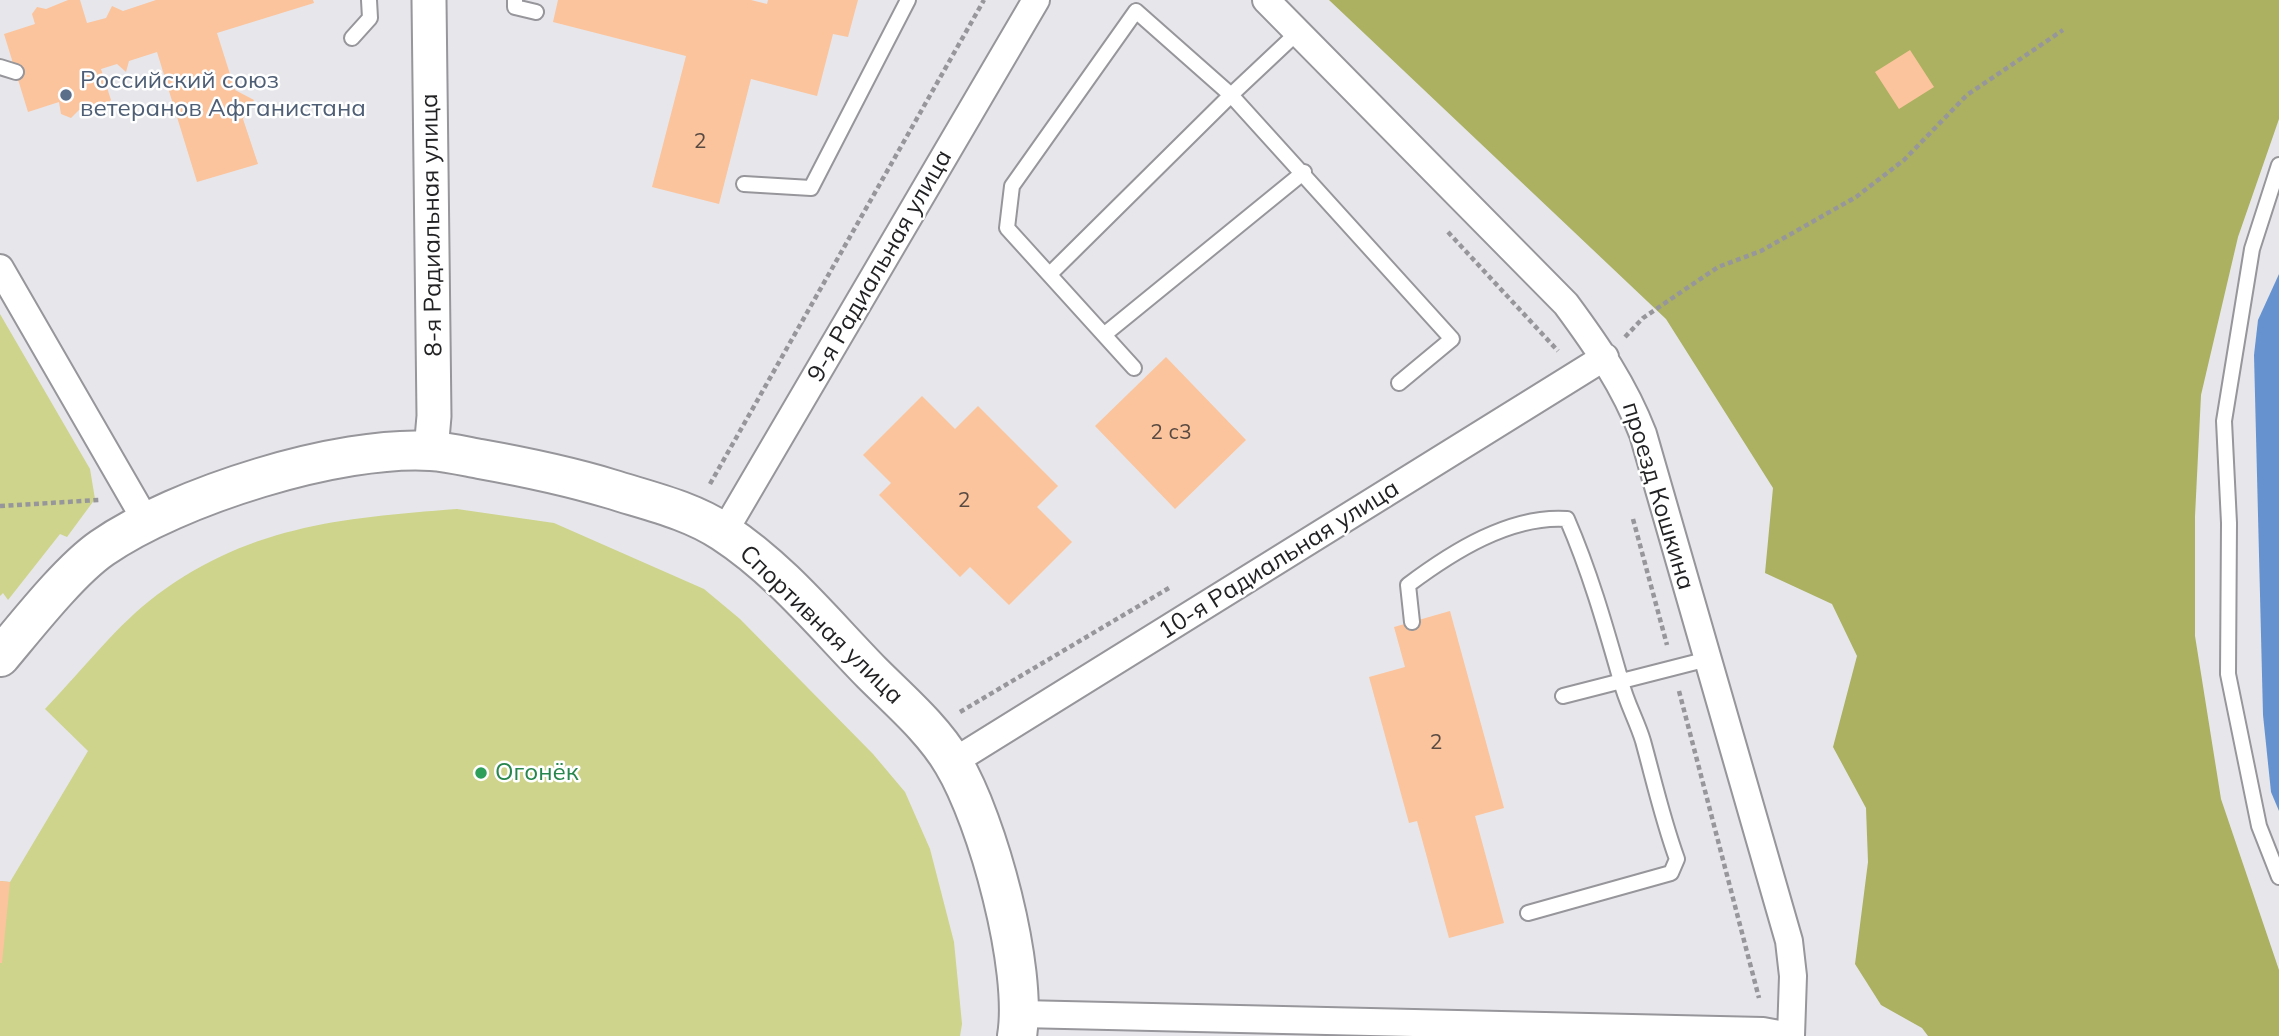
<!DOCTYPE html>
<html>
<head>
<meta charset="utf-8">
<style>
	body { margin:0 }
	canvas { display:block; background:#e6e6eb }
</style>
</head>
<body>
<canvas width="2279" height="1036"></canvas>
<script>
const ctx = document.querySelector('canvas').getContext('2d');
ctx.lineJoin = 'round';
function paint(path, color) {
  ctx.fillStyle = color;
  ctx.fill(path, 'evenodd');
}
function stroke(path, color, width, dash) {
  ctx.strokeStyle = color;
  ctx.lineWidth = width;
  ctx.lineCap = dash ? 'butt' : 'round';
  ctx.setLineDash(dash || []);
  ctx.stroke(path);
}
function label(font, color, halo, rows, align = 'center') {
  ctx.font = font + ' Mulish,sans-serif';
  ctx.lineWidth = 5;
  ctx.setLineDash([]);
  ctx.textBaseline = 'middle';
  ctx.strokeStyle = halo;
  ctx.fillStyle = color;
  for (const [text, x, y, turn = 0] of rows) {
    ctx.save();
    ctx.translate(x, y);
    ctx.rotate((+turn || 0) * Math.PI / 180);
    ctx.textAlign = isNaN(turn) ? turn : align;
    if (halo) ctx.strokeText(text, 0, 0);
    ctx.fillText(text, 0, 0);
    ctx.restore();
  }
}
paint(new Path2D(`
	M0 314 90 469 95 499 67 537 60 534 8 600 3 593 0 596Z
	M457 509 554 523 704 589 740 619 873 754 905 792 930 849 954 942 962 1024 960 1036H0V881L10 882 88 751 45 709C76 677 114 629 148 602 244 526 340 518 457 509Z`), '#ced48b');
paint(new Path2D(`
	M1329 0H2279V119L2238 237 2201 395 2195 516V636L2221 799 2279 970V1036H1928L1922 1028 1881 1005 1855 964 1868 862 1866 808 1833 747 1857 656 1832 604 1765 573 1773 488 1666 319Z`), '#abb161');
paint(new Path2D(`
	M2279 274V811L2271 792 2263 715 2254 355 2258 320Z`), '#6693d0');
paint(new Path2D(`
	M68 0H80L87 23 106 18 112 6 123 11 156 0H313L314 3 217 33 235 90 254 100 243 119 258 164 197 182 157 52 129 61 126 72 117 64 101 69 111 100 104 109 94 105 79 110 71 118 61 114 59 102 28 112 4 34 35 24 32 14 37 7 46 9Z
	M558 0H751L767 4 768 0H858L848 37 833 34 817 96 751 79 719 204 652 187 686 56 553 22Z
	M1910 50 1934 87 1899 109 1875 72Z
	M1166 357 1246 440 1175 509 1095 426Z
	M922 396 955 429 978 406 1058 486 1037 507 1072 542 1009 605 970 567 960 577 879 495 891 483 863 455Z
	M1450 611 1504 808 1475 816 1504 923 1449 938 1417 821 1409 823 1369 677 1405 667 1394 627Z
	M0 881 10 882 2 963H0Z`), '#fcc49c');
const service = new Path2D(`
	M515 0V7L536 12
	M352 38 370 18 369 0
	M0 67 16 72
	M2279 165 2252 249 2224 421 2229 523 2228 674 2259 826 2279 877
	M744 184 811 188 908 0
	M1050 274 1231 95 1452 339 1399 383
	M1105 334 1304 172
	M1134 368 1007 228 1012 186 1136 11 1231 95 1298 32
	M1412 622 1408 585C1452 552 1510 515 1567 519 1590 572 1605 625 1621 681 1626 702 1637 721 1643 741 1654 781 1663 821 1677 859L1671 873 1528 913
	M1563 696 1708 659`);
const minor = new Path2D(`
	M1266 0 1566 304C1597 346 1624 385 1643 434L1789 941 1793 976 1791 1036
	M0 268 146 521
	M724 532 1036 0
	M953 762 1605 357
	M1021 1014 1763 1031 1790 1036`);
const tertiary = new Path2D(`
	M429 0 434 416 431 451`);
const secondary = new Path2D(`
	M0 657C27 625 69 571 102 548 177 496 339 445 431 451 447 452 464 456 480 459 525 467 568 476 611 489 649 501 690 510 723 532 780 569 825 625 872 673 900 701 933 729 953 763 988 821 1028 969 1017 1036`);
stroke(service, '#96969b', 18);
stroke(minor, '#96969b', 30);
stroke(tertiary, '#96969b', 37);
stroke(secondary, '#96969b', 42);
stroke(new Path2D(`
	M1448 232 1558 351
	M1625 337 1643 318 1718 267 1761 251 1856 197 1904 160 1967 95 2063 30
	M710 484 984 0
	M0 506 99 500
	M1633 519 1667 645
	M1679 691 1759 998
	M960 712 1169 588`), '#97979b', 4.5, [5, 3.5]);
stroke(service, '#fff', 14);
stroke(minor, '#fff', 26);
stroke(tertiary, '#fff', 33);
stroke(secondary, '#fff', 38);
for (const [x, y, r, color] of [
	[66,95,7,"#5c6f8a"],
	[481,773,7,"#2e9e5b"]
]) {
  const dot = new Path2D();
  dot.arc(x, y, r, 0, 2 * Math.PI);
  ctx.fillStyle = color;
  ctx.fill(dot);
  stroke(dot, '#fff', 2.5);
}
label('21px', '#584a42', null, [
	["2",700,142],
	["2 с3",1171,433],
	["2",964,501],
	["2",1436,743]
]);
label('24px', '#4e5e75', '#fff', [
	["Российский союз",80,81],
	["ветеранов Афганистана",80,109]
], 'left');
label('24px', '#222224', '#fff', [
	["8-я Радиальная улица",432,225,-91],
	["9-я Радиальная улица",880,266,-60],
	["проезд Кошкина",1658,496,73],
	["10-я Радиальная улица",1279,560,-32],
	["Спортивная улица",821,625,44]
]);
label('24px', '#27864d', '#fff', [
	["Огонёк",495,773]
], 'left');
</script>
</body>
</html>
